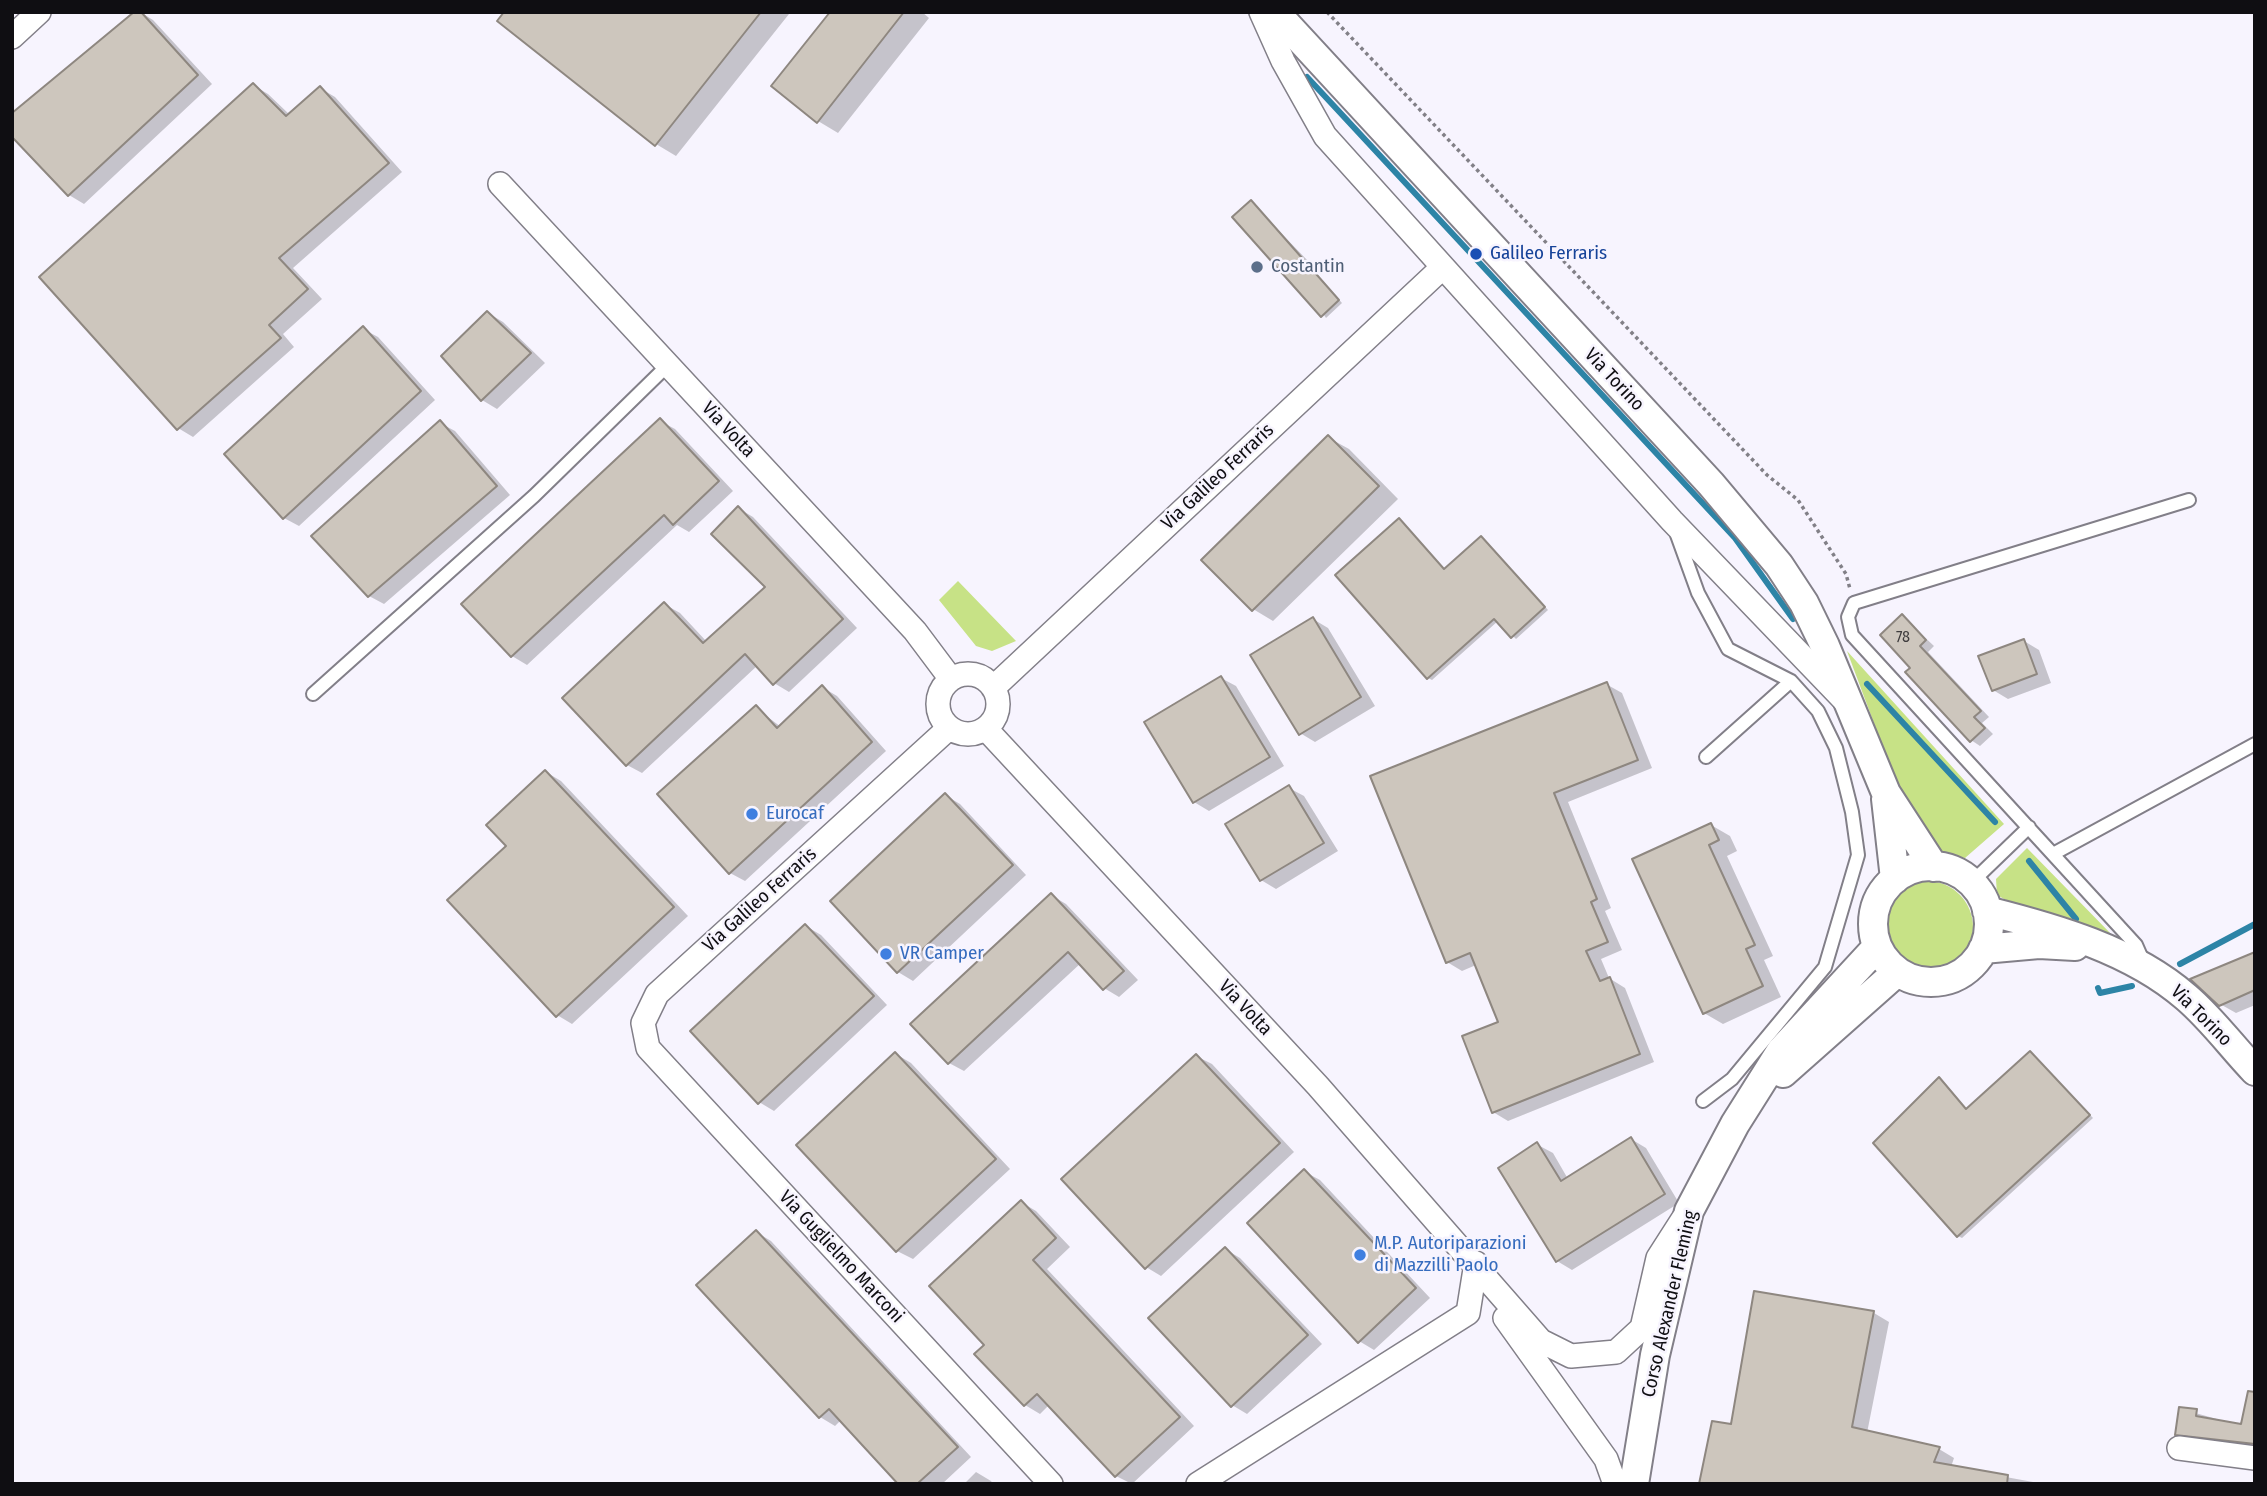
<!DOCTYPE html>
<html>
<head>
<meta charset="utf-8">
<style>
	body { margin:0 }
	#map { position:relative; width:2267px; height:1496px; overflow:hidden; background:#f7f4fe; font-family:"Fira Sans Condensed",sans-serif }
	canvas { display:block }
	.frame { position:absolute; inset:0; border:14px solid #0f0e12; pointer-events:none }
</style>
</head>
<body>
<div id="map">
<canvas width="2267" height="1496"></canvas>
<div class="frame"></div>
</div>
<script>
const ctx = document.querySelector('canvas').getContext('2d');
ctx.lineJoin = 'round';
function paint(path, color) {
  ctx.fillStyle = color;
  ctx.fill(path, 'evenodd');
}
function stroke(path, color, width, dash) {
  ctx.strokeStyle = color;
  ctx.lineWidth = width;
  ctx.lineCap = dash ? 'butt' : 'round';
  ctx.setLineDash(dash || []);
  ctx.stroke(path);
}
function label(font, color, halo, rows, align = 'center') {
  ctx.font = font + ' "Fira Sans Condensed",sans-serif';
  ctx.lineWidth = 5;
  ctx.setLineDash([]);
  ctx.textBaseline = 'middle';
  ctx.strokeStyle = halo;
  ctx.fillStyle = color;
  for (const [text, x, y, turn = 0] of rows) {
    ctx.save();
    ctx.translate(x, y);
    ctx.rotate((+turn || 0) * Math.PI / 180);
    ctx.textAlign = isNaN(turn) ? turn : align;
    if (halo) ctx.strokeText(text, 0, 0);
    ctx.fillText(text, 0, 0);
    ctx.restore();
  }
}
paint(new Path2D(`
	M958 581 1016 641 992 651 976 646 939 600Z
	M1847 651 2004 824 1965 858 1945 855 1937 849 1897 785Z
	M2027 848 2113 936 2025 911 1997 895 1996 879Z
	M1881 927a46 46 0 1 1 92 0a46 46 0 1 1-92 0Z`), '#c7e286');
paint(new Path2D(`
	M140 12 153 20 212 84 84 204 69 195Z
	M507 12H787L789 14 676 156 656 144Z
	M832 12H922L929 18 838 133 818 121Z
	M253 85 268 94 290 115 320 88 335 97 402 172 293 268 322 299 283 334 294 347 193 437 178 428Z
	M1251 202 1309 262 1306 263 1342 303 1326 318Z
	M488 313 503 322 545 363 497 409 482 400 443 356Z
	M363 329 378 337 435 400 299 526 284 518Z
	M660 421 675 429 733 491 689 532 677 525 527 665 512 656 464 604Z
	M440 423 455 431 510 495 384 604 369 596Z
	M1329 438 1349 449 1398 499 1273 621 1253 609Z
	M738 508 753 517 857 628 789 692 774 683 758 665 642 773 627 765 664 604 680 613 707 642 767 587Z
	M1403 523 1445 570 1481 538 1485 540 1548 610 1516 639 1498 621 1432 680 1428 678Z
	M1902 616 1934 646 1928 652 1989 717 1982 723 1993 734 1980 746 1971 740 1913 668Z
	M1313 619 1328 628 1375 706 1315 742 1300 733Z
	M2024 641 2039 650 2051 683 2008 699 1993 690Z
	M1221 678 1236 686 1284 766 1209 811 1194 802Z
	M1606 684 1622 693 1652 768 1568 802 1611 908 1605 911 1622 950 1601 959 1609 978 1625 988 1654 1062 1508 1121 1493 1112 1500 1023 1476 965 1462 971 1447 962Z
	M822 687 837 696 886 751 745 881 730 873 756 708 781 727Z
	M546 772 561 781 688 916 572 1024 557 1015Z
	M1289 788 1304 796 1338 851 1276 889 1261 880Z
	M945 795 960 804 1026 875 913 981 898 972Z
	M1711 825 1730 836 1737 851 1727 856 1773 956 1764 960 1781 997 1723 1024 1704 1013 1634 860Z
	M1051 895 1066 904 1138 980 1119 997 1104 988 1081 963 964 1071 949 1063Z
	M806 926 821 935 887 1005 774 1111 759 1102Z
	M2255 953V1005L2236 1013 2220 1004Z
	M2030 1053 2093 1118 1962 1238 1958 1236 1967 1110Z
	M896 1054 911 1063 1010 1169 913 1259 897 1251Z
	M1196 1056 1212 1064 1294 1152 1161 1276 1146 1267Z
	M1631 1139 1646 1148 1679 1203 1572 1270 1557 1261 1538 1145 1553 1153 1568 1179Z
	M1305 1172 1320 1180 1430 1298 1374 1350 1359 1341Z
	M1021 1202 1036 1211 1070 1247 1047 1269 1194 1426 1132 1484 1116 1476 1049 1405 1040 1414 1025 1405 986 1345Z
	M756 1232 771 1241 971 1457 942 1484H901L841 1420 835 1426 820 1417 699 1285Z
	M1225 1249 1240 1258 1322 1344 1247 1414 1232 1405Z
	M1874 1313 1889 1322 1867 1433 1939 1449 1954 1458 1951 1467 2044 1484H1701L1732 1427Z
	M2255 1406V1450L2192 1443 2177 1434 2181 1409 2242 1426Z
	M976 1472 991 1481 993 1484H964Z`), '#0003');
stroke(new Path2D(`
	M1307 77 1735 538 1793 619
	M1867 684 1995 822
	M2029 861 2076 919
	M2180 964 2255 924
	M2098 988 2100 993 2132 986`), '#2d84a6', 6);
const building = new Path2D(`
	M134 12H141L198 75 68 196 12 137V113Z
	M504 12H761L655 146 497 21Z
	M830 12H904L817 123 771 86Z
	M253 83 286 116 320 86 389 163 279 258 308 289 269 325 281 338 177 430 39 277Z
	M1251 200 1339 300 1321 317 1232 217Z
	M487 311 531 353 481 401 441 356Z
	M363 326 421 391 283 519 224 454Z
	M660 418 719 481 673 525 664 515 511 657 461 604Z
	M440 420 497 486 368 597 311 536Z
	M1328 435 1379 486 1252 611 1201 560Z
	M738 506 843 619 773 685 745 654 626 766 562 698 664 602 703 643 765 587 711 534Z
	M1399 518 1444 569 1481 536 1545 607 1511 638 1494 619 1427 679 1335 575Z
	M1902 614 1926 640 1920 646 1981 711 1974 717 1985 728 1970 742 1905 672 1910 668 1880 635Z
	M1313 617 1361 697 1299 735 1250 655Z
	M2024 639 2037 674 1992 691 1978 656Z
	M1221 676 1270 757 1193 803 1144 722Z
	M1607 682 1638 760 1554 793 1597 899 1591 902 1608 942 1586 951 1600 981 1610 977 1640 1054 1492 1113 1462 1036 1498 1022 1470 953 1446 963 1370 776Z
	M822 685 872 742 729 874 657 794 756 705 777 728Z
	M545 770 674 907 556 1017 447 900 506 846 486 825Z
	M1289 785 1324 843 1260 881 1225 824Z
	M945 793 1013 865 897 973 830 901Z
	M1711 823 1719 840 1709 845 1755 945 1746 949 1763 986 1703 1014 1632 859Z
	M1051 893 1124 971 1103 990 1068 952 948 1064 910 1024Z
	M805 924 874 996 758 1104 690 1031Z
	M2255 952V990L2219 1006 2190 979Z
	M2030 1051 2090 1115 1957 1237 1873 1143 1939 1077 1966 1109Z
	M895 1052 996 1159 896 1252 796 1145Z
	M1196 1054 1280 1143 1145 1269 1061 1179Z
	M1631 1137 1665 1194 1556 1262 1498 1168 1537 1142 1561 1181Z
	M1304 1169 1416 1288 1358 1343 1247 1223Z
	M1021 1200 1056 1238 1033 1260 1180 1417 1115 1477 1037 1394 1024 1406 974 1354 984 1345 929 1286Z
	M756 1230 958 1447 917 1484H898L829 1409 819 1418 696 1285Z
	M1225 1247 1308 1335 1231 1407 1148 1318Z
	M1754 1291 1874 1311 1852 1427 1940 1447 1934 1462 2008 1475 2007 1484H1699L1712 1421 1731 1424Z
	M2248 1391 2255 1392V1444L2175 1435 2179 1407 2197 1409 2196 1416 2241 1424Z`);
paint(building, '#cdc6bd');
stroke(building, '#8e8780', 2);
const service = new Path2D(`
	M1677 535 1698 593 1728 649 1791 681 1818 711 1836 748 1852 812 1858 855 1825 967 1732 1079 1703 1101
	M313 694 534 496 668 365
	M1706 757 1791 681
	M2053 854 2255 744
	M1971 883 2029 827
	M2143 961 2136 945 1852 635 1848 617 1854 603 2189 500`);
const minor = new Path2D(`
	M1261 12 1283 61 1325 136 1672 521 1847 703
	M12 37 39 12
	M500 184 915 631 951 679
	M938 704a30 30 0 1 1 60 0a30 30 0 1 1-60 0Z
	M993 688 1443 267
	M949 728 657 994 643 1023 648 1048 1051 1484
	M986 729 1318 1086 1541 1341 1571 1356 1616 1352 1642 1328 1658 1258 1683 1219
	M1505 1318 1606 1459 1615 1484
	M2179 1448 2255 1458
	M1198 1484 1468 1313 1476 1263`);
const tertiary = new Path2D(`
	M1275 12 1711 484 1779 565 1804 603 1825 646 1886 793 1934 867
	M1886 799 1895 879
	M1873 924a58 58 0 1 1 116 0a58 58 0 1 1-116 0Z
	M1987 911C2055 928 2132 950 2186 997 2211 1018 2232 1047 2255 1071
	M1983 949 2039 944 2075 946
	M1783 1073 1897 972
	M1634 1484 1655 1355 1689 1211 1735 1124 1781 1051 1877 947`);
stroke(service, '#827f88', 16);
stroke(minor, '#827f88', 26);
stroke(tertiary, '#827f88', 32);
stroke(new Path2D(`
	M1327 12 1767 475 1798 500 1846 574 1850 589`), '#828087', 3.5, [3.5, 3.5]);
stroke(service, '#fff', 12);
stroke(minor, '#fff', 23);
stroke(tertiary, '#fff', 28);
for (const [x, y, r, color] of [
	[1476,254,7,"#1a4fb4"],
	[1257,267,7,"#5c6f8a"],
	[752,814,7,"#3f7fe0"],
	[886,954,7,"#3f7fe0"],
	[1360,1255,7,"#3f7fe0"]
]) {
  const dot = new Path2D();
  dot.arc(x, y, r, 0, 2 * Math.PI);
  ctx.fillStyle = color;
  ctx.fill(dot);
  stroke(dot, '#f7f4fe', 2.5);
}
label('16px', '#3e3c3d', null, [
	["78",1903,638]
]);
label('19px', '#164399', '#f7f4fe', [
	["Galileo Ferraris",1490,254]
], 'left');
label('19px', '#4e5e75', '#f7f4fe', [
	["Costantin",1271,267]
], 'left');
label('19px', '#0f0e12', '#f7f4fe', [
	["Via Torino",1614,380,47],
	["Via Volta",728,430,47],
	["Via Galileo Ferraris",1218,477,-43],
	["Via Galileo Ferraris",760,900,-42],
	["Via Volta",1245,1008,47],
	["Via Torino",2201,1016,45],
	["Via Guglielmo Marconi",841,1257,47],
	["Corso Alexander Fleming",1670,1304,-77]
]);
label('19px', '#366cbe', '#f7f4fe', [
	["Eurocaf",766,814],
	["VR Camper",900,954],
	["M.P. Autoriparazioni",1374,1244],
	["di Mazzilli Paolo",1374,1266]
], 'left');
</script>
</body>
</html>
